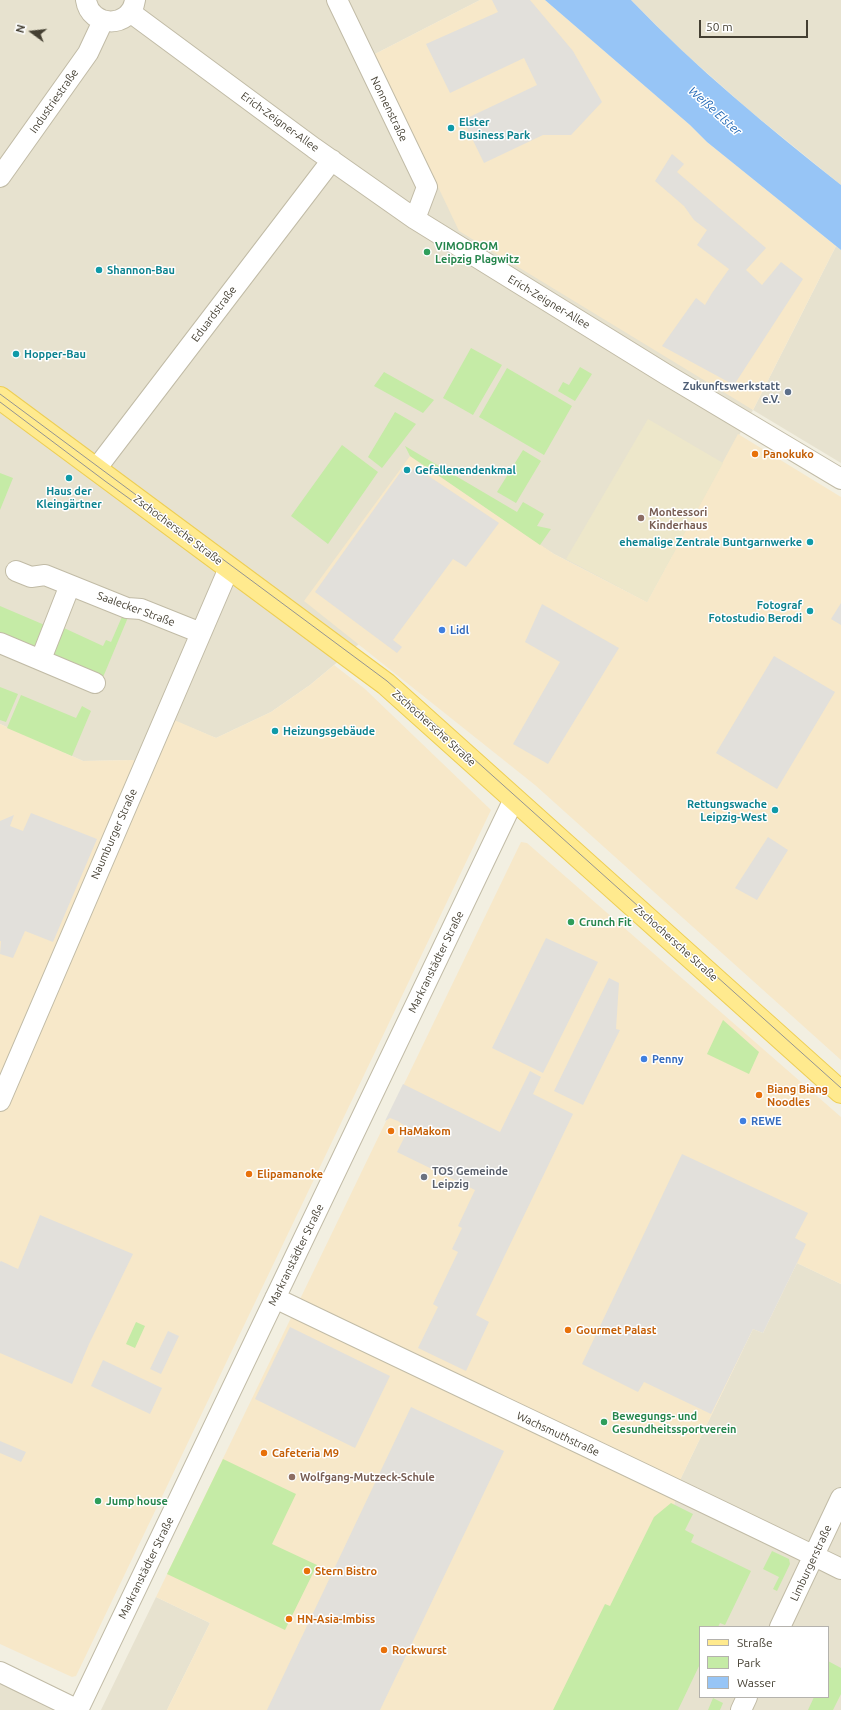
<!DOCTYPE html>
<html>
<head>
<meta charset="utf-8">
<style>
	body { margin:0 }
	#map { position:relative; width:841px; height:1710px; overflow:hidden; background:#f2efe1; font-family:Ubuntu,sans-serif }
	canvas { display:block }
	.legend { position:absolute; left:699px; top:1626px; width:130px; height:72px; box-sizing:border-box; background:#fff; border:1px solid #b4b2ad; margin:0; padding:5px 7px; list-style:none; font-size:12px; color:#443f32 }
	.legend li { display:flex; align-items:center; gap:8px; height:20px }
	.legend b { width:20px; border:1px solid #b4b2ad }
	.north { position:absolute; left:12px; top:12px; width:40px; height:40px; -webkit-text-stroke:3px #fff; paint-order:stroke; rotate:285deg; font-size:11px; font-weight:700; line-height:16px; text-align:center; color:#443f32 }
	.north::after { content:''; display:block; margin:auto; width:14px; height:18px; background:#443f32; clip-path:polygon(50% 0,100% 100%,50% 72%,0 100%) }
	.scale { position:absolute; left:699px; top:20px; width:109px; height:18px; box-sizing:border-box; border:2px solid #443f32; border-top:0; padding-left:5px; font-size:12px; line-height:14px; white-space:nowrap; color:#443f32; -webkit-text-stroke:3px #fff; paint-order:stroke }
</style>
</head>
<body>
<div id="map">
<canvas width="841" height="1710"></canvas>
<ul class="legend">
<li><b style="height:5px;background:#ffea8e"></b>Straße</li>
<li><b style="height:11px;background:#c5eba6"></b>Park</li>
<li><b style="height:11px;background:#97c5f6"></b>Wasser</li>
</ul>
<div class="north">N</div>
<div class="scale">50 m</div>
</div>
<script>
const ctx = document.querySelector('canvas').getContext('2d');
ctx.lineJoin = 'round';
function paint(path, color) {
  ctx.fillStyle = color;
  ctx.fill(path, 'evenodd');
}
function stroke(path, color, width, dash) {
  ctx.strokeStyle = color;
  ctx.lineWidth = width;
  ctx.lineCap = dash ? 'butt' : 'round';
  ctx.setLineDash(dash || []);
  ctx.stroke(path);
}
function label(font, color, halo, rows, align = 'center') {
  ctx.font = font + ' Ubuntu,sans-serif';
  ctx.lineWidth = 3;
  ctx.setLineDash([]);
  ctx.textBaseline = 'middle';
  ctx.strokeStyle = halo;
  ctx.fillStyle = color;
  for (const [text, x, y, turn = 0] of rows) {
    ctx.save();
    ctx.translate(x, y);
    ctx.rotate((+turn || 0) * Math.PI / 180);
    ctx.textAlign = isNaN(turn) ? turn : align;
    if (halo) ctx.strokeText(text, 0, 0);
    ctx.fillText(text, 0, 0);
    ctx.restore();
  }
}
paint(new Path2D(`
	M0 0H480L375 54 753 410 836 246 841 250V463L753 410 647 602 554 554 528 538 359 644 310 685 271 712 216 738 165 717 142 771 133 760 83 761 0 724Z
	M631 0H841V185L750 111 680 49Z
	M797 1263 841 1284V1710H572L674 1505 681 1478 753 1329 763 1333ZM700 1627H828V1697H700Z
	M156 1597 210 1623 167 1710H101Z
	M0 1684 57 1710H0Z`), '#e7e2cf');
paint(new Path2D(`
	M480 0H545L690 125 707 142 836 246 753 410 459 231 375 54Z
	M738 434 841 497V1060L535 785 304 601 410 456 554 554 647 602Z
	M334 665 365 689 491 810 76 1676 72 1677 0 1644V724L83 761 133 760 142 771 165 716 216 738 271 712 310 685Z
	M521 842 527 843 841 1117V1284L797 1263 763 1333 753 1329 681 1478 674 1505 572 1710H167L210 1623 156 1597Z`), '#f7e8c9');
paint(new Path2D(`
	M648 419 723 463 647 602 566 559Z`), '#ede7ca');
paint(new Path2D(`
	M471 348 502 365 473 415 443 398Z
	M580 367 592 374 575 401 558 391 563 382 569 385Z
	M507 368 572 406 544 455 479 417Z
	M384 372 434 400 423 413 374 386Z
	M395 412 416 424 382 468 368 457Z
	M342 445 378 472 328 544 291 516Z
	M405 446 517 512 523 502 544 514 537 526 551 529 540 545 410 456Z
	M523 450 541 461 516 503 497 492Z
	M0 473 13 478 0 510Z
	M0 606 47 626 39 644 34 648 0 637Z
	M124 612 129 615 101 682 55 661 50 648 63 618 68 620 64 628 103 646 106 640 111 642Z
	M0 687 18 694 6 722 0 720Z
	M21 695 76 718 82 706 91 711 72 756 7 728Z
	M723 1020 759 1052 749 1074 707 1054Z
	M136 1322 145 1326 135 1348 126 1344Z
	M223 1459 296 1494 272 1544 317 1565 285 1630 167 1574Z
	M671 1503 693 1514 685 1530 694 1535 691 1542 751 1571 725 1625 720 1623 718 1627H700V1664L678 1710H553L605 1604 610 1606 654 1517Z
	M772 1551 789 1559 790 1564 777 1591 773 1589 779 1577 763 1569Z
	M828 1661 841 1668V1694L833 1710H808L814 1697H828Z
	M713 1698 723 1703 720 1710H708Z`), '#c5eba6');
paint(new Path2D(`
	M492 0H530L573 51 602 102 571 135H543L484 163 463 120 537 85 524 58 450 93 426 44 498 12Z
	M672 154 684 164 677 172 766 248 746 270 762 285 781 262 803 279 734 385 662 346 696 298 705 305 712 293 729 269 697 245 707 230 694 220 684 206 655 181Z
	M415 467 499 523 466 567 453 559 393 640 402 647 397 653 315 592 402 470 409 475Z
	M841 603V625L831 619Z
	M542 604 619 648 548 764 513 744 560 662 525 642Z
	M774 656 835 692 777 789 716 753Z
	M31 813 97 839 53 942 25 931 13 958 0 954 1 941H0V821L14 815 10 826 23 831Z
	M768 837 788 850 757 900 735 888Z
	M546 938 598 962 543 1073 492 1048Z
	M609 978 619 983 616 1029 620 1030 583 1105 554 1091Z
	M530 1071 541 1077 533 1094 573 1114 476 1315 489 1322 466 1371 418 1348 438 1307 433 1304 458 1252 452 1249 462 1228 458 1226 475 1190 397 1152 406 1134V1127L398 1121 390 1118 385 1121 403 1084 500 1132Z
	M682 1154 808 1213 795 1238 806 1244 797 1263 763 1333 753 1329 711 1414 644 1382 638 1392 582 1364Z
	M40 1215 133 1254 89 1344 72 1384 0 1353V1262L1 1261 18 1269Z
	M290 1327 390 1376 355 1448 255 1399Z
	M168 1331 179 1336 161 1374 150 1369Z
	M103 1360 162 1388 150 1414 91 1386Z
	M411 1407 504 1451 380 1710H267Z
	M0 1441 26 1452 21 1462 0 1453Z`), '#e2e0db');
paint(new Path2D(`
	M545 0H631C696 68 768 127 841 185V250L707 142 690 125Z`), '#97c5f6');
const minor = new Path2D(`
	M86 0C90 28 131 29 135 0
	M337 0 427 187 415 219
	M130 12 314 148 415 219 667 375 841 479
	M0 177 88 53 103 21
	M96 469 332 160
	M16 571 31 577 45 575 127 608 141 609 201 633
	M0 643 95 683
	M41 659 70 585
	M0 1101 229 568
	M275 1298C464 1389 653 1477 841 1569
	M780 1627 841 1498
	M0 1672 78 1710
	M78 1710 514 799
	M741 1710 747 1697`);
const major = new Path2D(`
	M0 398 386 684 841 1092`);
stroke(minor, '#c1bba6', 22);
stroke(major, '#edce55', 24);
stroke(minor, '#fff', 20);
stroke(major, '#ffea8e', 22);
stroke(new Path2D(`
	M0 394 387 681 841 1088
	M0 402 105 481 181 536`), '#939393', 1);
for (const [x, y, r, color] of [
	[451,128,4,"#0f9aa8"],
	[427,252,4,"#2e9e5b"],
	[99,270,4,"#0f9aa8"],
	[16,354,4,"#0f9aa8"],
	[788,392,4,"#5c6f8a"],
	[755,454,4,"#e8710a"],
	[407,470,4,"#0f9aa8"],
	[69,478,4,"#0f9aa8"],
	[641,518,4,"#8d6e63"],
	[810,542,4,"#0f9aa8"],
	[810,611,4,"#0f9aa8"],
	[442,630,4,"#3f7fe0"],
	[275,731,4,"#0f9aa8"],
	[775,810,4,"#0f9aa8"],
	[571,922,4,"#2e9e5b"],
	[644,1059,4,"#3f7fe0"],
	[759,1095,4,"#e8710a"],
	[743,1121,4,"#3f7fe0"],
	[391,1131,4,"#e8710a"],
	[249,1174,4,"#e8710a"],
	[424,1177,4,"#6b7280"],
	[568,1330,4,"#e8710a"],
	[604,1422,4,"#2e9e5b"],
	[264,1453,4,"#e8710a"],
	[292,1477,4,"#8d6e63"],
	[98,1501,4,"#2e9e5b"],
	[307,1571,4,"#e8710a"],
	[289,1619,4,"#e8710a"],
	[384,1650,4,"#e8710a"]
]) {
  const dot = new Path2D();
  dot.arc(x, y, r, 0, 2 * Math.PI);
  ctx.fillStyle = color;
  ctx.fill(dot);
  stroke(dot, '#fff', 1.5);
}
label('11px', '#443f32', '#fff', [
	["Industriestraße",54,101,-55],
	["Nonnenstraße",389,109,64],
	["Erich-Zeigner-Allee",280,122,36],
	["Erich-Zeigner-Allee",549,302,31],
	["Eduardstraße",214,314,-53],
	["Zschochersche Straße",178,530,37],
	["Saalecker Straße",136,609,20],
	["Zschochersche Straße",434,728,42],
	["Naumburger Straße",114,834,-66],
	["Zschochersche Straße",676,943,42],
	["Markranstädter Straße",436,962,-64],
	["Markranstädter Straße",296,1255,-64],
	["Wachsmuthstraße",558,1434,25],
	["Limburgerstraße",811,1563,-65],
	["Markranstädter Straße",146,1568,-64]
]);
label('bold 11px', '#0d838f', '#fff', [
	["Elster",459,122],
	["Business Park",459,135],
	["Shannon-Bau",107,270],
	["Hopper-Bau",24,354],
	["Gefallenendenkmal",415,470],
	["Haus der",69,491,"center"],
	["Kleingärtner",69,504,"center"],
	["ehemalige Zentrale Buntgarnwerke",802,542,"right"],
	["Fotograf",802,605,"right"],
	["Fotostudio Berodi",802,618,"right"],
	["Heizungsgebäude",283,731],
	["Rettungswache",767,804,"right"],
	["Leipzig-West",767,817,"right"]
], 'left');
label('bold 11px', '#27864d', '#fff', [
	["VIMODROM",435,246],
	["Leipzig Plagwitz",435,259],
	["Crunch Fit",579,922],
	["Bewegungs- und",612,1416],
	["Gesundheitssportverein",612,1429],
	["Jump house",106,1501]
], 'left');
label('bold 11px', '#4e5e75', '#fff', [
	["Zukunftswerkstatt",780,386],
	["e.V.",780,399]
], 'right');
label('bold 11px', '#c56008', '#fff', [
	["Panokuko",763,454],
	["Biang Biang",767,1089],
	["Noodles",767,1102],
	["HaMakom",399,1131],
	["Elipamanoke",257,1174],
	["Gourmet Palast",576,1330],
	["Cafeteria M9",272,1453],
	["Stern Bistro",315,1571],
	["HN-Asia-Imbiss",297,1619],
	["Rockwurst",392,1650]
], 'left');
label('bold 11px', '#785e54', '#fff', [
	["Montessori",649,512],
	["Kinderhaus",649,525],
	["Wolfgang-Mutzeck-Schule",300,1477]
], 'left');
label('bold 11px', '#366cbe', '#fff', [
	["Lidl",450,630],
	["Penny",652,1059],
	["REWE",751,1121]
], 'left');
label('bold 11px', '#5b616d', '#fff', [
	["TOS Gemeinde",432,1171],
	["Leipzig",432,1184]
], 'left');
label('italic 12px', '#246ab7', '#fff', [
	["Weiße Elster",715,111,42]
]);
</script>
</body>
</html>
